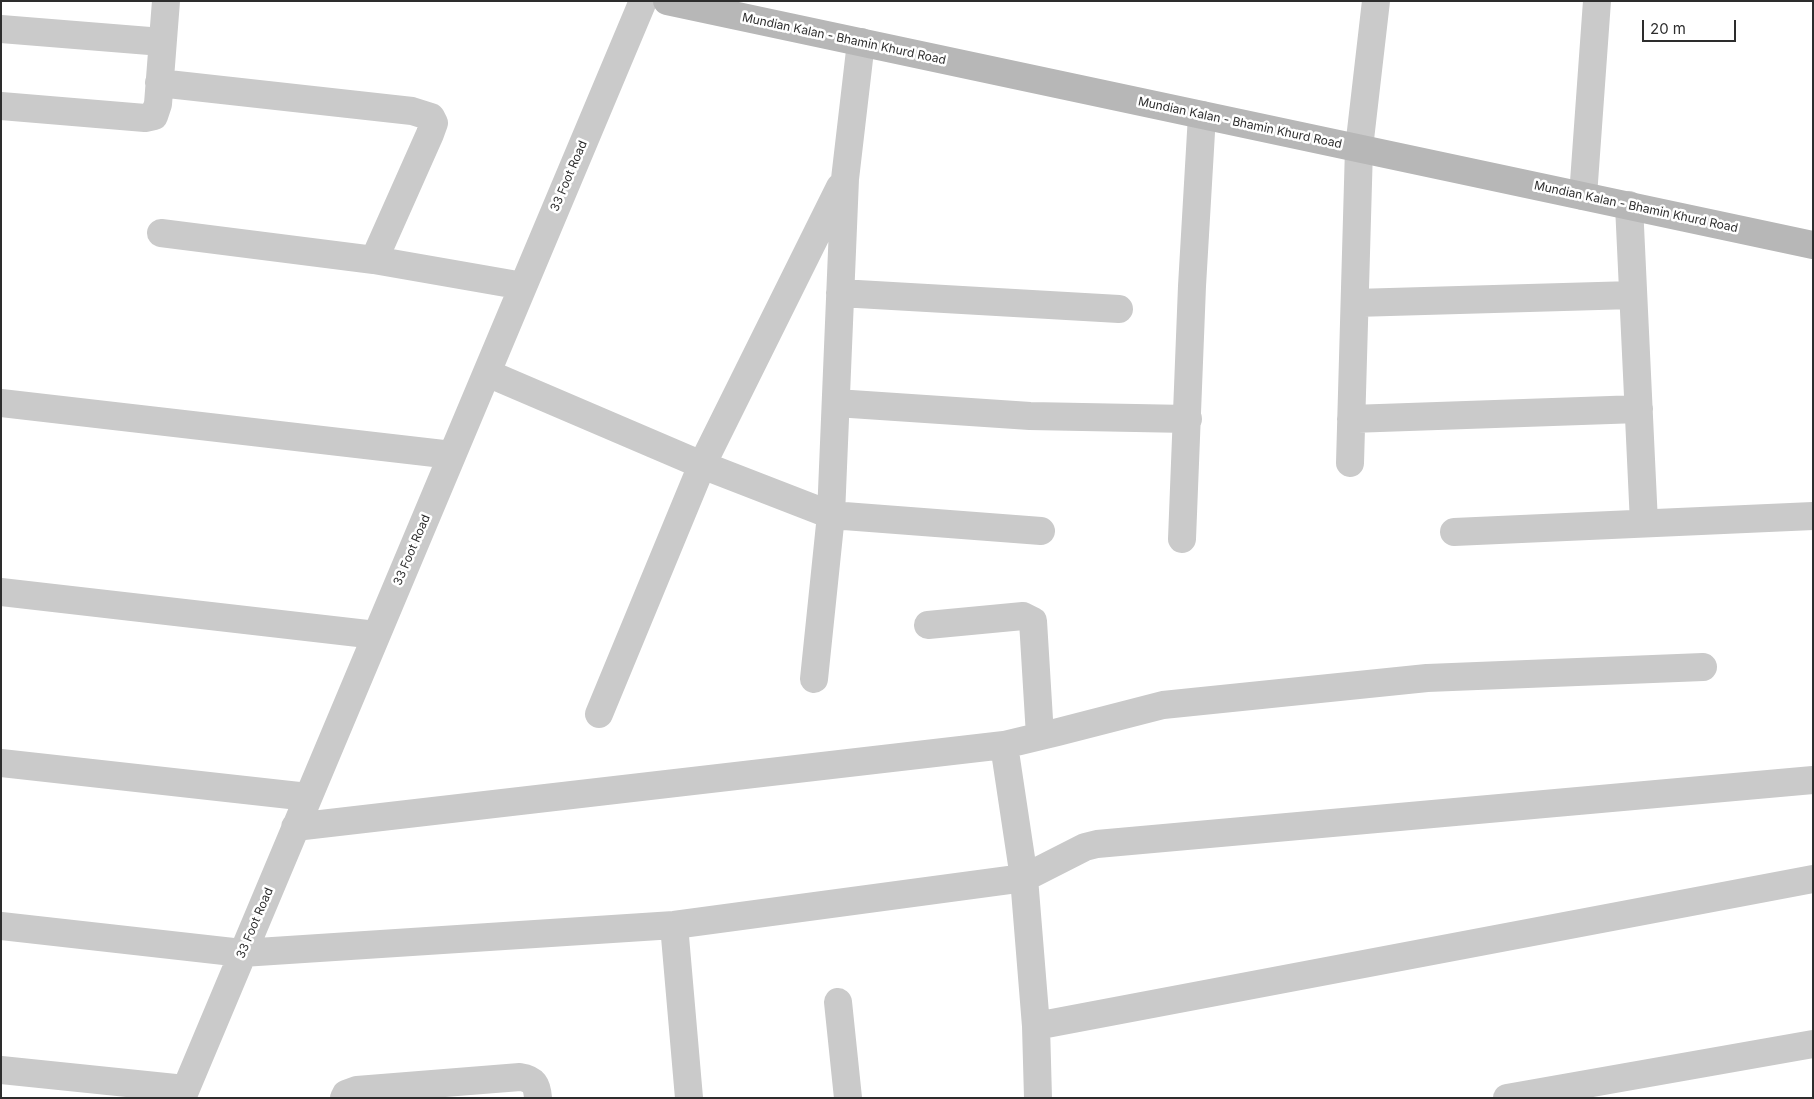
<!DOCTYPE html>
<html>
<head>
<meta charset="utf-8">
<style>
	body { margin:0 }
	#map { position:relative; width:1814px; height:1099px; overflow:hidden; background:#fff; font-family:Inter,sans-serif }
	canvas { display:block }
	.frame { position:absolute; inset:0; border:2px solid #2d2d2d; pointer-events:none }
	.scale { position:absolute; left:1642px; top:20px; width:94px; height:22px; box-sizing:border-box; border:2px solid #2d2d2d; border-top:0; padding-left:6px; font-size:15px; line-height:18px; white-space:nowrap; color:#2d2d2d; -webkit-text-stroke:4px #fff; paint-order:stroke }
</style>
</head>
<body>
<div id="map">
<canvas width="1814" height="1099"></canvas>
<div class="frame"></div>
<div class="scale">20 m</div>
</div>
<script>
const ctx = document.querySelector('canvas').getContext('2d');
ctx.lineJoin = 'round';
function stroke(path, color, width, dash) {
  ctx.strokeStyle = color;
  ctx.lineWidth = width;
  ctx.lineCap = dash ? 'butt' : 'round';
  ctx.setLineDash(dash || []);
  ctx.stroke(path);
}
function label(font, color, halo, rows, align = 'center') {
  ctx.font = font + ' Inter,sans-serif';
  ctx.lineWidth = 5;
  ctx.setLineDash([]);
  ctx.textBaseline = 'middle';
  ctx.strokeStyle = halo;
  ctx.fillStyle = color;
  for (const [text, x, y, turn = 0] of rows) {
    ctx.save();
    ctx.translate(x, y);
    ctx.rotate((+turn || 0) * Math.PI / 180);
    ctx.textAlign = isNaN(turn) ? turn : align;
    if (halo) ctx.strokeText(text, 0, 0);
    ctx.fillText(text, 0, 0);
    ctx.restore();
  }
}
stroke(new Path2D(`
	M1 29 162 42
	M159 83 412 111 431 117 434 123 430 134 374 260
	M1 106 145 118 154 116 158 104 166 1
	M1583 196 1597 1
	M1629 205 1644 523
	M161 233 374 260 523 286
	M840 293 1119 309
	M1355 303 1633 295
	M487 373 702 465 831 515 845 179 861 42
	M1 403 452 455
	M836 403 1030 416 1188 419
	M1351 419 1639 409
	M1350 463 1359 148 1376 1
	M1454 532 1813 516
	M1182 539 1192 286 1202 115
	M1 592 376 635
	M928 625 1023 616 1033 621 1040 736
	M814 679 831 515 1041 531
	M599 714 702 465 840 187
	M1004 745 1024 878 1036 1026
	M1 763 308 797
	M295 827 1004 745 1058 732 1163 705 1427 678 1703 667
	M674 925 689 1098
	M1 926 242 953 674 925 1024 878 1085 847 1097 844 1813 780
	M838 1002 848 1098
	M1 1070 185 1089
	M182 1098 643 1
	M344 1098 346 1094 357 1090 520 1077C534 1079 537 1085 538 1098
	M1038 1098 1036 1026 1813 879
	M1507 1098 1813 1044`), '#cacaca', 28);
stroke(new Path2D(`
	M667 1 1813 245`), '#b7b7b7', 28);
label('12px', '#2d2d2d', '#fff', [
	["Mundian Kalan - Bhamin Khurd Road",844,39,12],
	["Mundian Kalan - Bhamin Khurd Road",1240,123,12],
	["33 Foot Road",569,176,-67],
	["Mundian Kalan - Bhamin Khurd Road",1636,207,12],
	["33 Foot Road",412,550,-67],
	["33 Foot Road",255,923,-67]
]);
</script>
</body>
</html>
